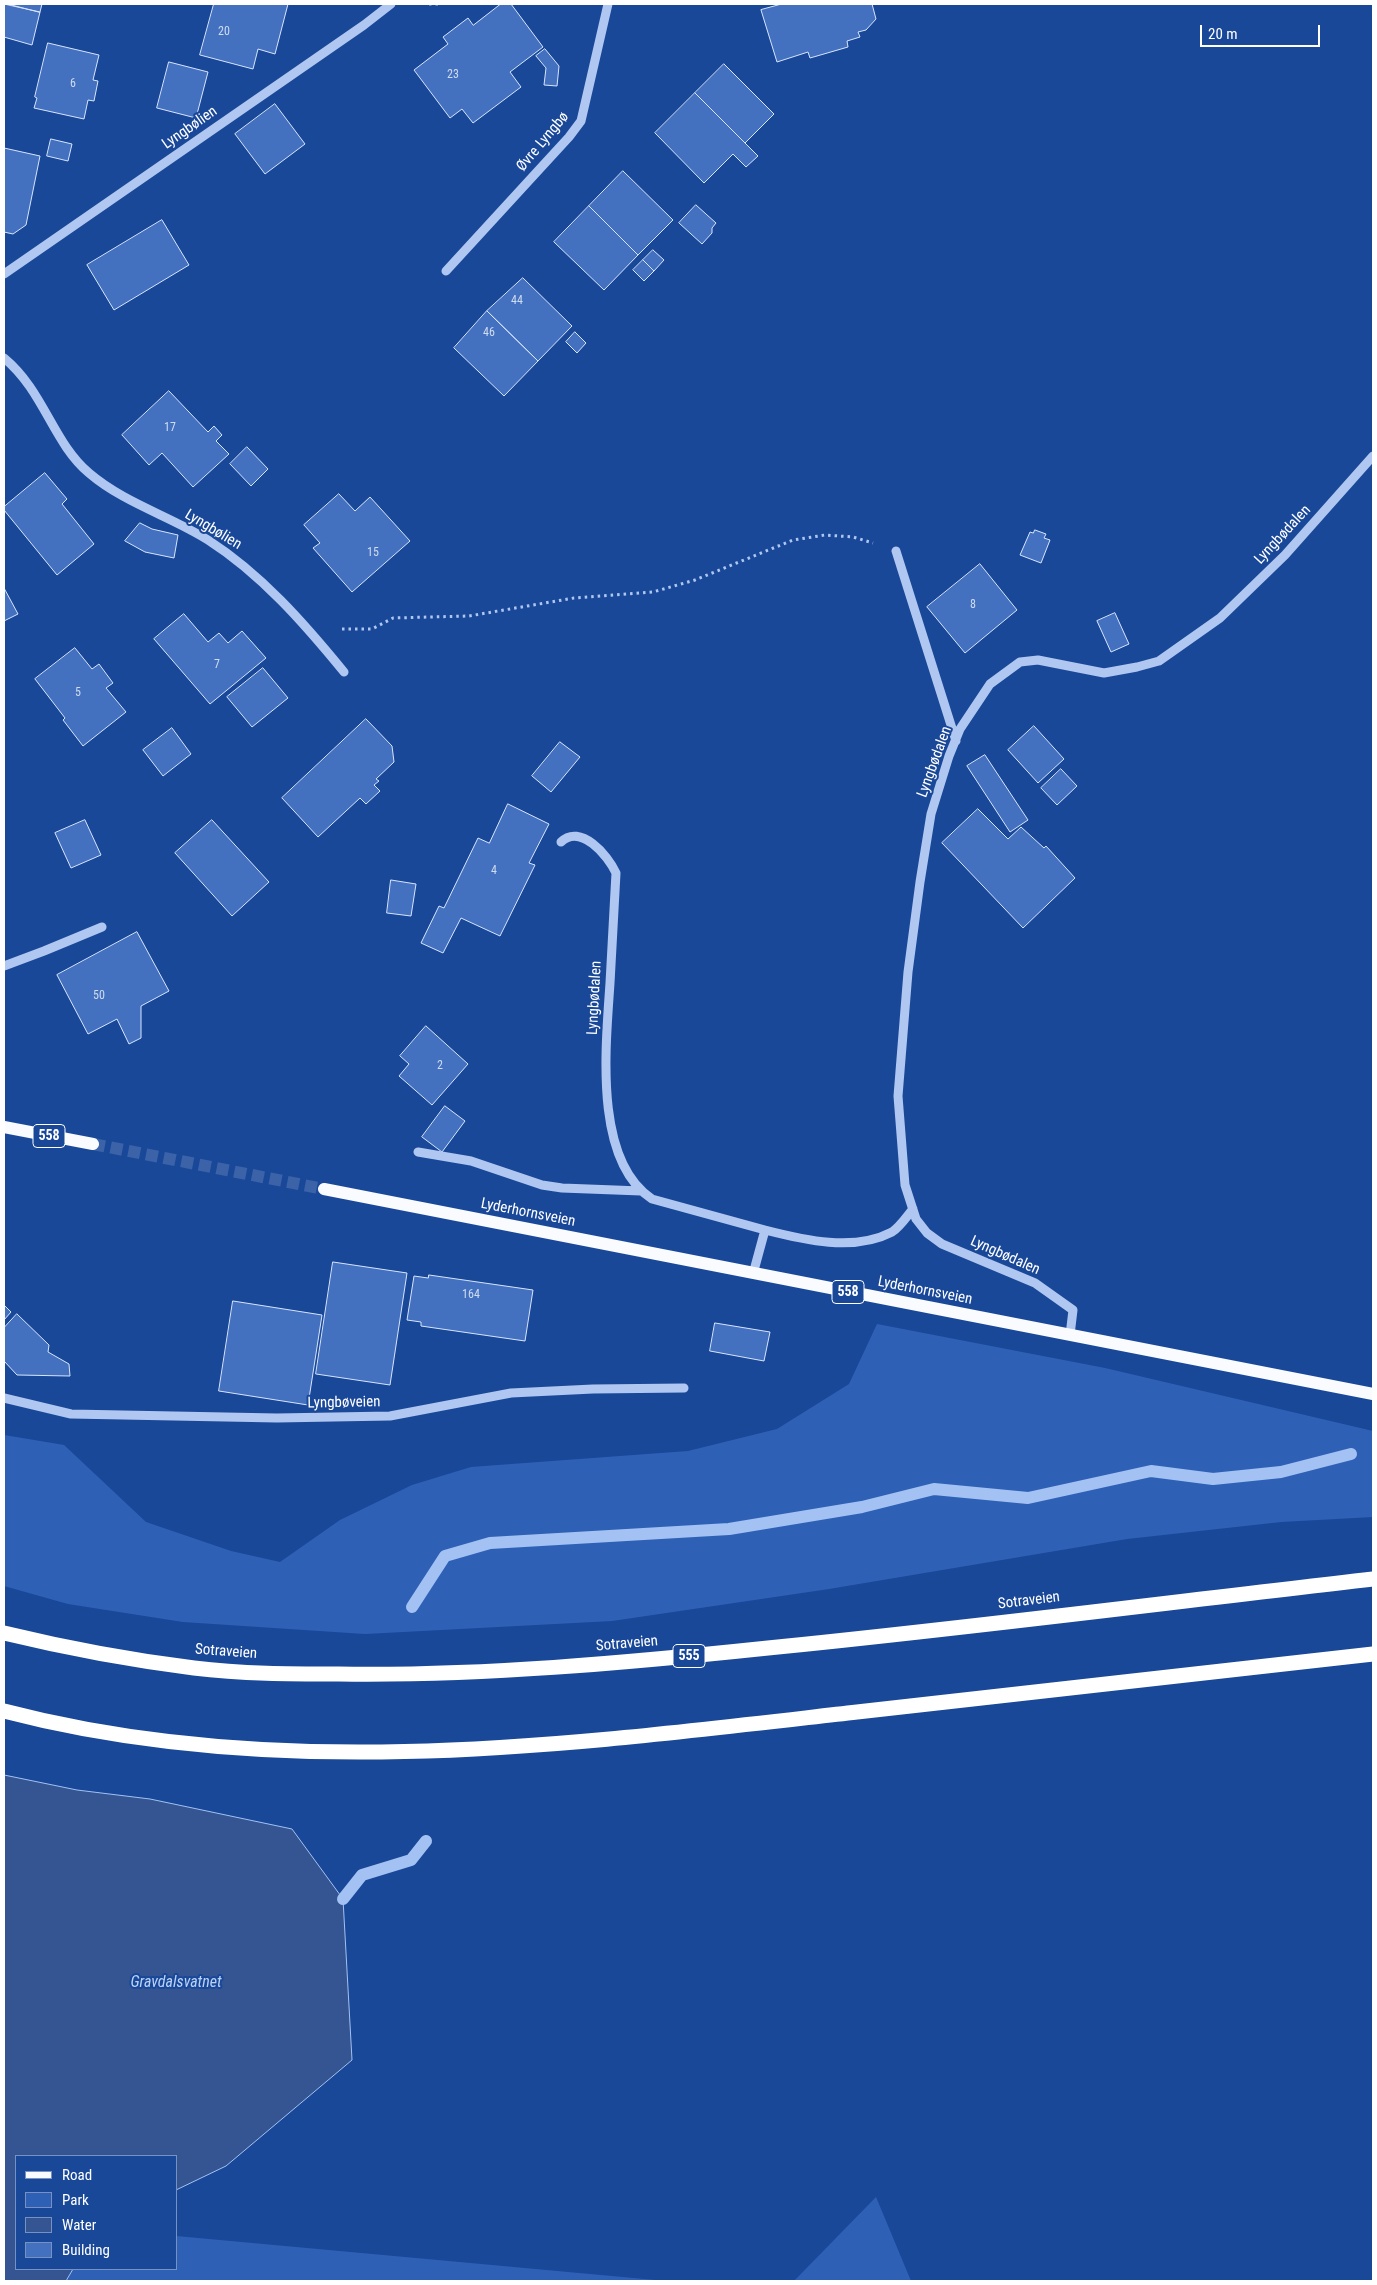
<!DOCTYPE html>
<html>
<head>
<meta charset="utf-8">
<style>
	body { margin:0 }
	#map { position:relative; width:1377px; height:2285px; overflow:hidden; background:#1a4899; font-family:"Roboto Condensed",sans-serif }
	canvas { display:block }
	.frame { position:absolute; inset:0; border:5px solid #fff; pointer-events:none }
	.legend { position:absolute; left:15px; top:2155px; width:162px; height:115px; box-sizing:border-box; background:#1a4899; border:1px solid #7691c2; margin:0; padding:6px 9px; list-style:none; font-size:15px; color:#fff }
	.legend li { display:flex; align-items:center; gap:10px; height:25px }
	.legend b { width:25px; border:1px solid #7691c2 }
	.scale { position:absolute; left:1200px; top:25px; width:120px; height:22px; box-sizing:border-box; border:2px solid #fff; border-top:0; padding-left:6px; font-size:15px; line-height:18px; white-space:nowrap; color:#fff; -webkit-text-stroke:4px #1a4899; paint-order:stroke }
</style>
</head>
<body>
<div id="map">
<canvas width="1377" height="2285"></canvas>
<div class="frame"></div>
<ul class="legend">
<li><b style="height:6px;background:#f9fbff"></b>Road</li>
<li><b style="height:14px;background:#2e61b6"></b>Park</li>
<li><b style="height:14px;background:#345591"></b>Water</li>
<li><b style="height:14px;background:#4371c0"></b>Building</li>
</ul>
<div class="scale">20 m</div>
</div>
<script>
const ctx = document.querySelector('canvas').getContext('2d');
ctx.lineJoin = 'round';
function paint(path, color) {
  ctx.fillStyle = color;
  ctx.fill(path, 'evenodd');
}
function stroke(path, color, width, dash) {
  ctx.strokeStyle = color;
  ctx.lineWidth = width;
  ctx.lineCap = dash ? 'butt' : 'round';
  ctx.setLineDash(dash || []);
  ctx.stroke(path);
}
function label(font, color, halo, rows, align = 'center') {
  ctx.font = font + ' "Roboto Condensed",sans-serif';
  ctx.lineWidth = 4;
  ctx.setLineDash([]);
  ctx.textBaseline = 'middle';
  ctx.strokeStyle = halo;
  ctx.fillStyle = color;
  for (const [text, x, y, turn = 0] of rows) {
    ctx.save();
    ctx.translate(x, y);
    ctx.rotate((+turn || 0) * Math.PI / 180);
    ctx.textAlign = isNaN(turn) ? turn : align;
    if (halo) ctx.strokeText(text, 0, 0);
    ctx.fillText(text, 0, 0);
    ctx.restore();
  }
}
paint(new Path2D(`
	M877 1324 1105 1368 1373 1431V1517L1281 1522 1127 1539 829 1589 612 1621 365 1634 183 1622 68 1604 4 1586V1435L64 1445 146 1522 231 1551 280 1562 340 1520 412 1485 471 1467 688 1451 777 1429 849 1384Z
	M876 2197 911 2281H794Z
	M176 2236 666 2281H66L73 2269H176Z`), '#2e61b6');
const water = new Path2D(`
	M4 1775 77 1790 150 1799 292 1829 343 1899 352 2060 226 2166 176 2190V2156H16V2269H73L66 2281H4Z`);
paint(water, '#345591');
stroke(water, '#a3c2f3', 1);
stroke(new Path2D(`
	M412 1607 445 1556 490 1543 729 1529 862 1507 934 1489 1028 1498 1151 1471 1213 1479 1281 1472 1351 1454
	M343 1899 362 1875 411 1860 426 1841`), '#a3c2f3', 12);
const building = new Path2D(`
	M4 4 40 12 32 45 4 37Z
	M8 4H42L40 12Z
	M214 4H288L275 54 258 49 253 69 200 55Z
	M501 4H511L543 47 510 72 521 87 473 123 462 109 450 118 414 70 448 44 443 37 468 18 473 25Z
	M782 4H872L876 19 866 30 858 32 860 37 847 41 848 47 810 58 808 52 777 62 761 10Z
	M48 43 99 55 93 80 98 81 94 101 88 100 84 119 34 108 37 98 35 97Z
	M545 49 559 66 557 86 544 85 546 68 536 56Z
	M169 62 208 72 196 118 157 108Z
	M724 64 774 114 745 143 695 93Z
	M695 93 758 156 746 167 733 154 704 183 655 133Z
	M275 104 305 144 265 174 235 134Z
	M51 139 72 144 68 161 47 156Z
	M4 148 40 156 26 225 13 234 4 232Z
	M623 171 673 220 638 255 589 206Z
	M696 205 716 223 712 228V233L702 244 679 223Z
	M589 206 638 255 604 290 554 242Z
	M162 220 189 265 114 310 87 265Z
	M653 250 664 260 654 271 643 260Z
	M643 260 654 271 644 281 633 270Z
	M523 278 572 326 538 361 487 311Z
	M487 311 538 361 504 396 454 348Z
	M575 332 586 343 577 353 566 342Z
	M169 391 208 432 214 426 222 435 216 441 229 454 193 487 162 453 149 465 122 435Z
	M247 447 268 469 251 486 230 464Z
	M45 473 67 499 62 504 94 544 57 575 4 510V507Z
	M339 494 355 511 370 497 410 541 352 592 313 548 320 543 304 525Z
	M140 523 152 529 178 535 174 558 145 552 125 541Z
	M1035 530 1046 534 1044 538 1050 540 1041 563 1020 555 1030 532 1033 533Z
	M980 564 1017 610 965 653 927 607Z
	M4 588 18 614 4 621Z
	M1115 613 1129 644 1111 652 1097 621Z
	M184 614 208 642 219 633 228 643 242 631 266 658 210 704 154 639Z
	M75 648 92 669 99 664 113 683 106 688 126 712 83 746 63 720 65 718 35 679Z
	M263 668 288 698 252 727 227 697Z
	M366 719 392 746 394 762 376 779 379 781 374 785 380 791 366 804 360 798 318 837 282 798Z
	M1034 726 1064 759 1038 783 1008 750Z
	M172 728 191 754 163 776 143 750Z
	M560 742 580 757 551 792 532 776Z
	M985 755 1028 820 1010 832 967 766Z
	M1061 769 1077 786 1057 805 1041 788Z
	M508 804 549 824 529 863 535 865 500 936 461 918 443 953 421 943 439 906 444 908 478 838 489 843Z
	M978 809 1008 839 1021 827 1044 848 1046 846 1075 878 1023 928 942 843Z
	M85 820 101 855 71 868 55 833Z
	M212 820 269 882 232 916 175 853Z
	M391 880 416 884 411 916 387 913Z
	M137 932 169 991 141 1006V1038L129 1044 117 1019 88 1034 57 975Z
	M426 1026 468 1064 432 1105 399 1076 409 1064 400 1056Z
	M445 1106 465 1121 442 1152 422 1137Z
	M333 1262 407 1273 390 1385 316 1374Z
	M429 1275 533 1290 525 1341 421 1326V1322L407 1320 414 1276 428 1278Z
	M233 1301 322 1315 308 1405 219 1391Z
	M4 1305 11 1312 4 1320Z
	M17 1314 49 1345 48 1352 69 1364 70 1376 17 1375 4 1361V1328Z
	M715 1323 770 1332 764 1361 710 1351Z`);
paint(building, '#4371c0');
stroke(building, '#d7e5fc', 1);
stroke(new Path2D(`
	M93 1144 324 1189`), '#3c63a8', 12, [12, 6]);
stroke(new Path2D(`
	M429 4H438
	M342 629H372L393 618 469 616 574 598 653 592 695 580 793 540 825 535 853 537 873 543`), '#b0c8f1', 3, [2.5, 4]);
stroke(new Path2D(`
	M446 271 569 137 581 121 608 4
	M4 274 364 25 391 4
	M4 358C44 391 53 443 89 473 124 503 170 516 208 540 261 574 304 623 344 672
	M896 551 956 741
	M561 842C580 823 608 855 616 873 614 910 612 946 610 983 606 1045 593 1160 652 1199L765 1230
	M4 966 44 951 102 927
	M418 1152 471 1161 542 1185 562 1188 641 1191
	M753 1274 765 1230C804 1240 854 1252 892 1232 900 1227 907 1216 913 1209
	M1070 1335 1073 1310 1035 1283 942 1244 927 1233 916 1219 905 1185 898 1096 908 972 920 882 931 814 949 756 960 729 990 684 1020 662 1038 660 1104 673 1137 667 1159 661 1220 618 1285 555 1373 456
	M4 1398 71 1414 277 1418 390 1416 511 1393 593 1389 684 1388`), '#b0c8f1', 9);
stroke(new Path2D(`
	M4 1127 93 1144
	M324 1189 1373 1394`), '#f9fbff', 12);
stroke(new Path2D(`
	M4 1633C66 1648 130 1660 194 1668 242 1674 291 1674 339 1674 483 1676 625 1663 768 1648 970 1628 1171 1602 1373 1579
	M4 1711C283 1784 575 1744 857 1712 1029 1692 1201 1673 1373 1654`), '#fff', 15);
label('12px', '#d0dcef', null, [
	["20",224,32],
	["23",453,75],
	["6",73,84],
	["44",517,301],
	["46",489,333],
	["17",170,428],
	["15",373,553],
	["8",973,605],
	["7",217,665],
	["5",78,693],
	["4",494,871],
	["50",99,996],
	["2",440,1066],
	["164",471,1295]
]);
for (const [x, y, w] of [
	[49,1136,32],
	[848,1292,32],
	[689,1656,32]
]) {
  const box = new Path2D();
  box.roundRect(x - w / 2, y - 11.5, w, 23, 4);
  ctx.fillStyle = '#1a4899';
  ctx.fill(box);
  stroke(box, '#fff', 1);
}
label('bold 14px', '#fff', null, [
	["558",49,1136],
	["558",848,1292],
	["555",689,1656]
]);
label('15px', '#fff', '#1a4899', [
	["Lyngbølien",190,128,-35],
	["Øvre Lyngbø",543,142,-50],
	["Lyngbølien",213,530,31],
	["Lyngbødalen",1283,535,-47],
	["Lyngbødalen",935,762,-70],
	["Lyngbødalen",595,998,-87],
	["Lyderhornsveien",528,1213,11],
	["Lyngbødalen",1005,1256,24],
	["Lyderhornsveien",925,1291,11],
	["Lyngbøveien",344,1403,-1],
	["Sotraveien",1029,1601,-7],
	["Sotraveien",627,1644,-5],
	["Sotraveien",226,1652,4]
]);
label('italic 16px', '#bcd3f7', '#1a4899', [
	["Gravdalsvatnet",176,1983]
]);
</script>
</body>
</html>
